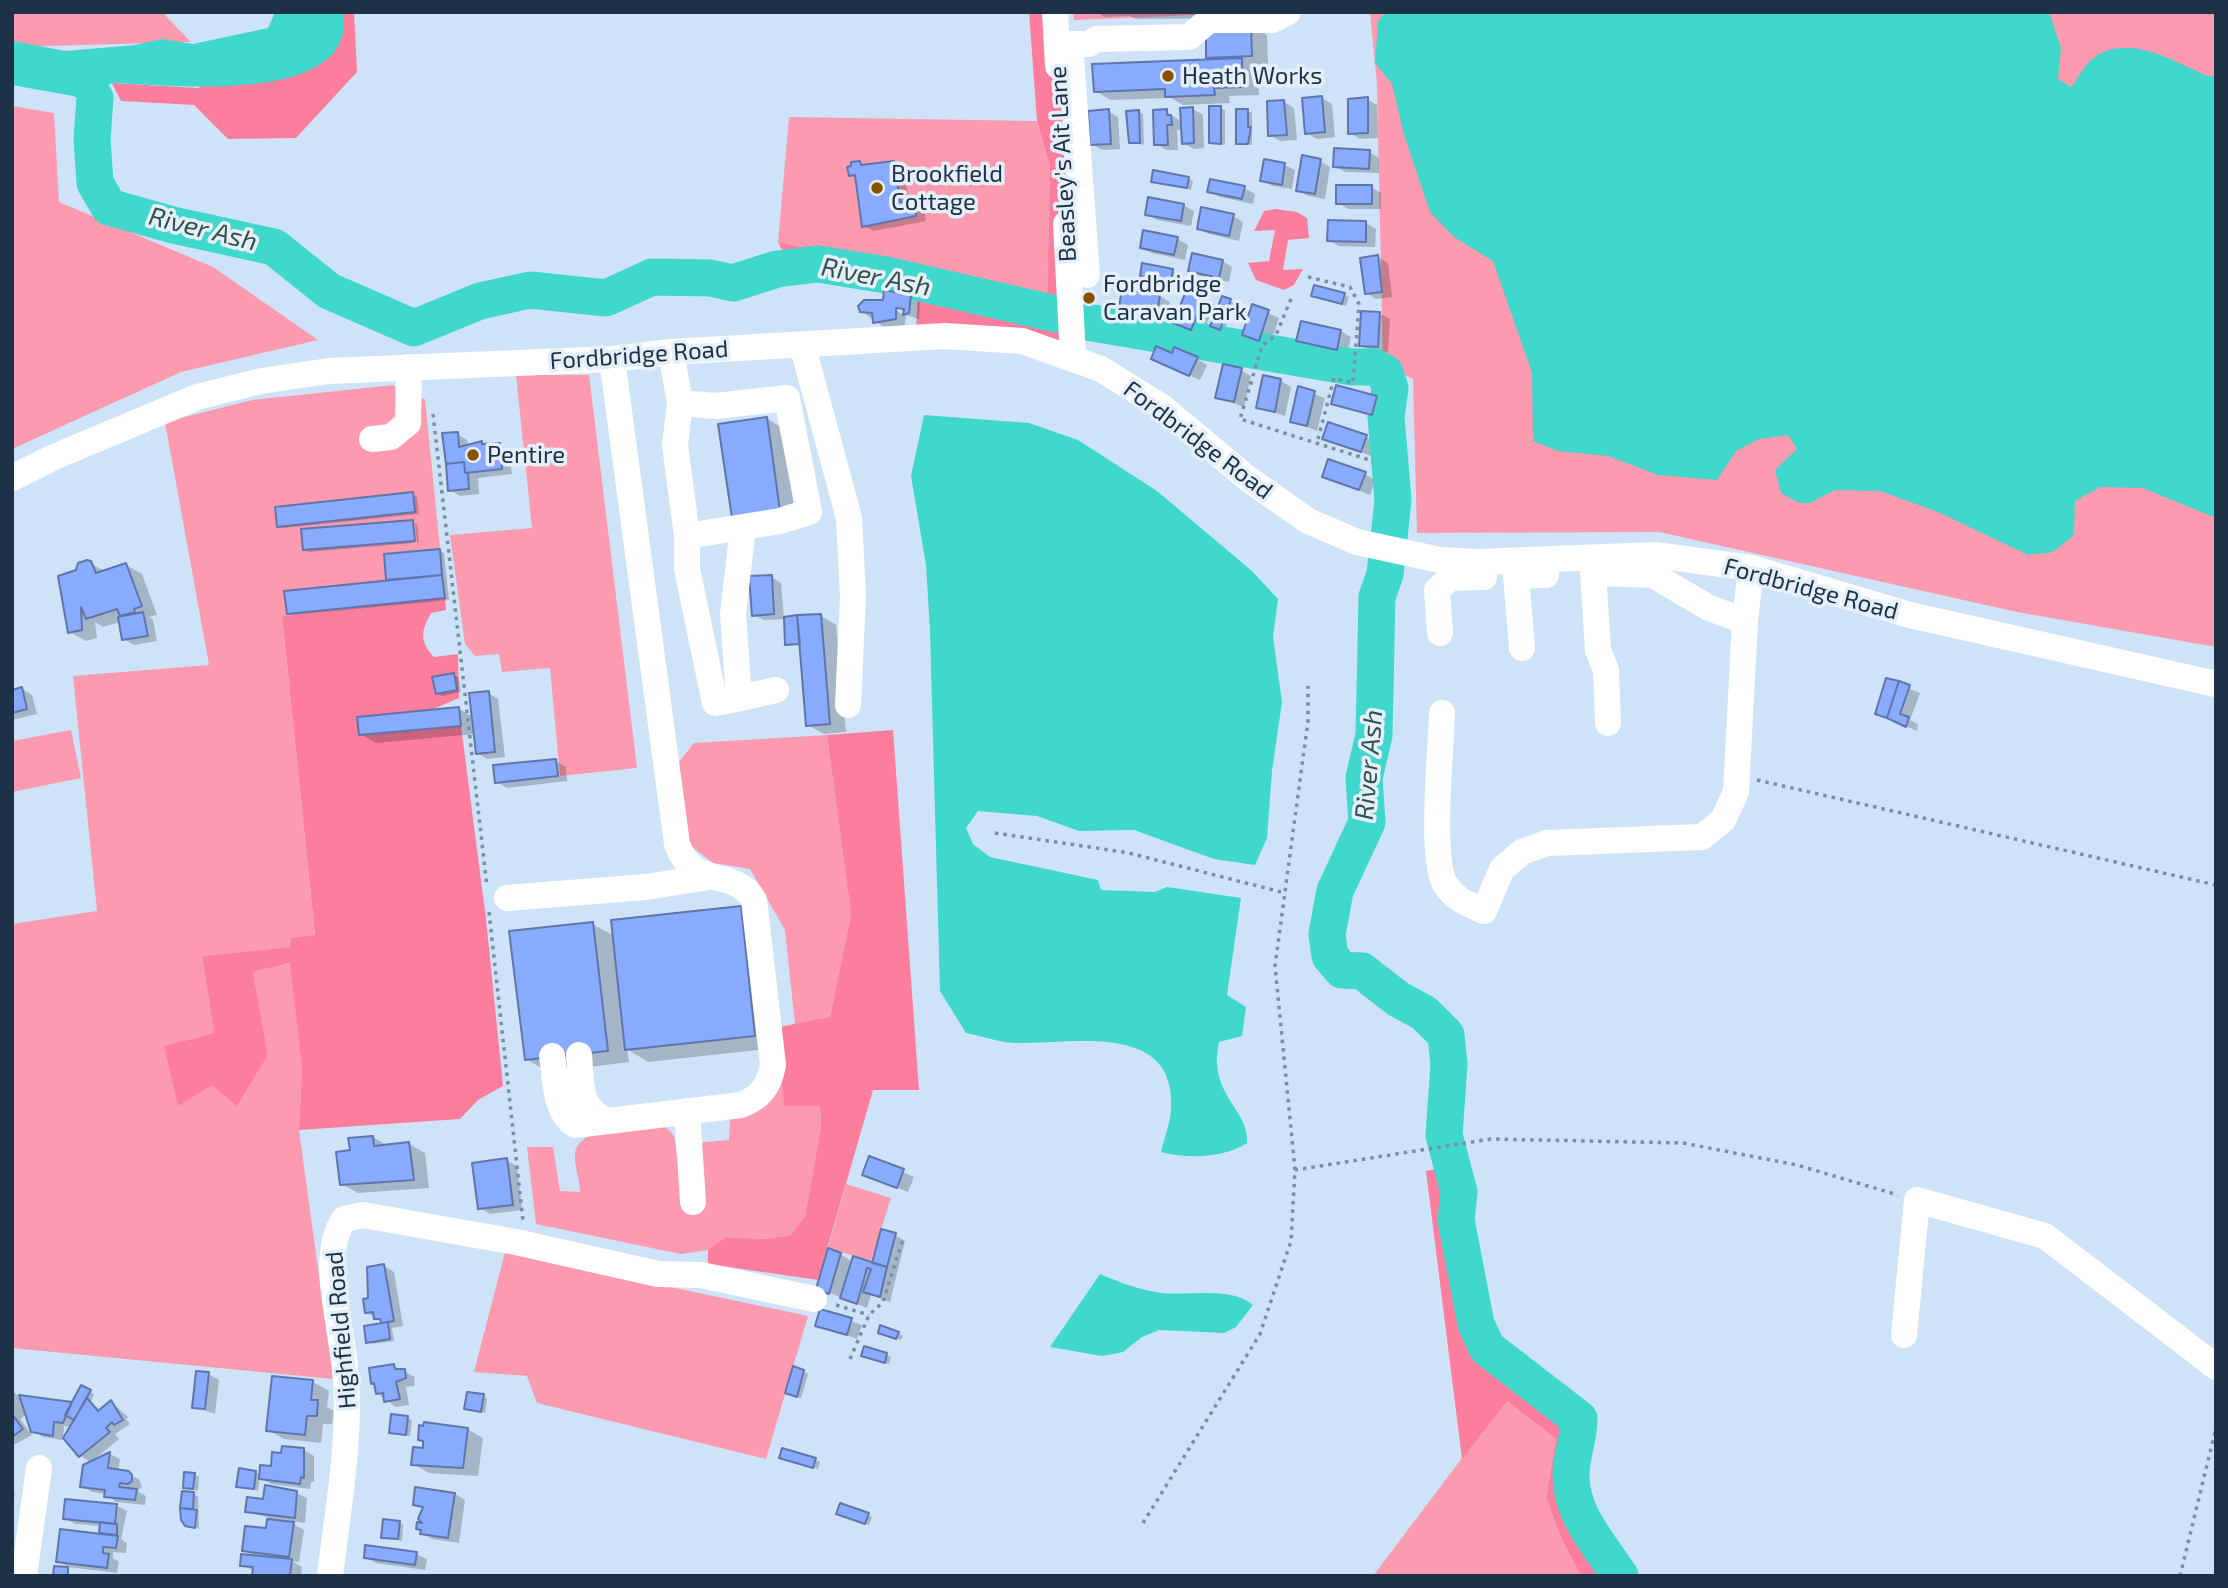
<!DOCTYPE html>
<html>
<head>
<meta charset="utf-8">
<style>
	body { margin:0 }
	#map { position:relative; width:2228px; height:1588px; overflow:hidden; background:#cee3f8; font-family:"Exo 2",sans-serif }
	canvas { display:block }
	.frame { position:absolute; inset:0; border:14px solid #1d3246; pointer-events:none }
</style>
</head>
<body>
<div id="map">
<canvas width="2228" height="1588"></canvas>
<div class="frame"></div>
</div>
<script>
const ctx = document.querySelector('canvas').getContext('2d');
ctx.lineJoin = 'round';
function paint(path, color) {
  ctx.fillStyle = color;
  ctx.fill(path, 'evenodd');
}
function stroke(path, color, width, dash) {
  ctx.strokeStyle = color;
  ctx.lineWidth = width;
  ctx.lineCap = dash ? 'butt' : 'round';
  ctx.setLineDash(dash || []);
  ctx.stroke(path);
}
function label(font, color, halo, rows, align = 'center') {
  ctx.font = font + ' "Exo 2",sans-serif';
  ctx.lineWidth = 7;
  ctx.setLineDash([]);
  ctx.textBaseline = 'middle';
  ctx.strokeStyle = halo;
  ctx.fillStyle = color;
  for (const [text, x, y, turn = 0] of rows) {
    ctx.save();
    ctx.translate(x, y);
    ctx.rotate((+turn || 0) * Math.PI / 180);
    ctx.textAlign = isNaN(turn) ? turn : align;
    if (halo) ctx.strokeText(text, 0, 0);
    ctx.fillText(text, 0, 0);
    ctx.restore();
  }
}
paint(new Path2D(`
	M12 12H162L191 42 12 47Z
	M1073 12H1268L1074 20Z
	M1370 12H2216V647L2017 612 1659 532 1417 533 1413 379 1383 364 1377 85Z
	M12 106 54 113 59 202 213 267 318 340 181 372 12 449Z
	M789 117 1037 121 1050 167 1047 299 778 242Z
	M516 375H589L637 768 560 776 550 668 502 672 499 654 475 656 465 644 450 535 532 528Z
	M394 385 400 396 425 399 445 598 282 616 315 936 291 938 290 947 202 956 214 1033 164 1046 237 1105 268 1055 253 972 291 963 302 1069 299 1130 333 1379 12 1348V924L97 911 73 676 209 665 165 422 252 400Z
	M71 730 81 778 12 792V741Z
	M827 735 851 914 830 1017 795 1025 785 930 750 869 713 863 687 843 678 763 694 743Z
	M782 1073 820 1106 821 1127 805 1216 791 1235 765 1239 726 1237 708 1250 681 1254 536 1224 527 1147H553L560 1191 580 1192C580 1180 574 1165 575 1154 578 1125 640 1126 662 1123L674 1136 685 1208 696 1143 729 1140 730 1119Z
	M846 1184 891 1198 871 1261 828 1248Z
	M505 1252 808 1316 766 1459 537 1403 527 1376 474 1372Z
	M1506 1400 1556 1439 1546 1498 1562 1540 1581 1576H1373Z`), '#fc9aaf');
paint(new Path2D(`
	M340 12H354L357 72 296 138 228 139 194 105 121 101 112 83 198 88Z
	M1029 12H1058L1072 344 916 331 918 293 822 273 797 280 778 242 1047 299 1050 167 1037 121Z
	M1275 209 1297 212 1307 218 1309 238 1288 240 1283 270 1303 269 1294 285 1284 290 1256 280 1248 263 1269 261 1275 230 1254 231 1264 211Z
	M445 598 446 610 431 613C421 631 419 641 434 657L458 654 459 698 431 710 358 717 359 734 461 726 486 919 503 1086 478 1100 460 1119 299 1130 302 1069 290 963 253 972 268 1055 237 1106 212 1085 178 1106 164 1046 214 1033 202 956 290 947 291 938 315 935 282 616Z
	M893 730 919 1090H873L818 1280 708 1264V1250L726 1237 765 1239 791 1235 805 1216 821 1127 820 1106H784L779 1027 830 1017 851 914 827 735Z
	M1452 1166 1459 1192 1456 1220 1476 1324 1487 1348 1579 1419C1579 1438 1571 1456 1571 1474 1570 1513 1599 1544 1620 1576H1581L1562 1540 1546 1498 1556 1439 1507 1401 1462 1459 1426 1171Z`), '#fd7e9c');
paint(new Path2D(`
	M275 12H343C359 107 168 85 112 83L100 90 107 102 98 121 97 148 90 149V115L85 102 73 96 12 85V41L66 51 135 45 162 39 193 44 268 28Z
	M1386 12H2049L2061 48 2058 79 2071 87C2077 80 2083 68 2090 61 2124 30 2173 61 2207 76H2216V518L2143 488 2100 487 2075 501 2074 535 2053 552 2028 555 1938 512 1880 491 1835 490 1810 503H1799L1781 493 1775 470 1797 449 1788 435 1759 439 1736 451 1717 480 1658 475 1608 456 1558 451 1533 441 1532 373 1493 261 1454 237 1430 212 1404 135 1392 84 1375 63 1378 21Z
	M924 415 1029 423 1078 440 1157 491 1252 571 1278 599 1273 637 1282 702 1272 771 1267 838 1255 865 1214 859 1134 830 1079 831 1037 816 978 811 966 828 973 844 990 857 1098 880 1101 890 1155 892 1167 887 1241 898 1227 995 1246 1007 1242 1036 1219 1042C1207 1095 1250 1109 1247 1143 1225 1158 1186 1159 1161 1152 1164 1139 1170 1124 1171 1110 1177 1019 1069 1045 1014 1043 998 1042 982 1036 966 1033L940 991 930 631 926 565 911 476Z
	M1100 1274C1121 1283 1139 1290 1162 1293 1190 1296 1231 1286 1253 1305L1236 1327 1224 1333 1159 1330 1142 1337 1123 1352 1102 1356 1050 1347Z`), '#40d8cc');
paint(new Path2D(`
	M1097 12H1269V18L1136 19 1130 16 1104 17Z
	M1251 26 1267 35 1268 64 1250 65 1257 69 1259 95 1229 96 1230 103 1183 105 1171 98 1111 100 1095 91 1215 61 1207 56Z
	M1322 98 1332 104 1335 137 1317 139 1307 133Z
	M1367 99 1377 105 1378 138 1360 139 1350 133Z
	M1284 102 1294 108 1297 140 1280 141 1270 135Z
	M1221 108 1225 110V145L1211 142Z
	M1193 109 1203 115 1204 148 1194 149 1183 143V130H1177L1178 150H1166L1156 144 1166 111 1183 123Z
	M1108 111 1118 117 1120 149 1102 150 1092 144Z
	M1138 111 1143 114 1144 145 1131 142Z
	M1248 111 1252 113V145L1238 143Z
	M1369 152 1379 158V173L1345 172 1335 166Z
	M1320 161 1330 167 1325 199 1308 196 1298 190Z
	M893 162 904 168 909 203 924 208 926 221 874 231 864 226 858 179 850 175 860 163 866 166Z
	M1284 165 1295 170 1292 189 1272 186 1262 180Z
	M1188 178 1193 181 1191 190 1153 181Z
	M1371 187 1381 193V209H1348L1338 203Z
	M1244 188 1255 194 1253 204 1220 197 1209 191Z
	M1183 205 1194 211 1191 226 1157 220 1147 214Z
	M1233 216 1243 222 1239 241 1209 234 1199 229Z
	M1366 223 1376 229 1375 247 1339 246 1329 240Z
	M1177 239 1188 245 1185 260 1152 253 1142 248Z
	M1378 257 1388 263 1392 297 1376 299 1366 293Z
	M1222 261 1232 267 1229 282 1200 276 1190 271Z
	M1173 271 1177 274 1175 284 1141 276Z
	M885 292 910 296 920 302 919 319 906 315 905 325 885 328 861 311 860 307 865 301H885ZM889 302 905 312V316L888 305Z
	M1188 292 1215 304 1202 335 1185 328Z
	M1313 295H1344L1349 297 1346 306Z
	M1159 296 1170 302 1167 318 1131 312 1121 306Z
	M1230 301 1235 304 1224 331 1217 328Z
	M1253 306 1279 318 1270 345 1244 334Z
	M1380 314 1390 319 1388 352 1371 351 1360 345Z
	M1302 323 1341 331 1351 337 1347 355 1309 346 1298 340Z
	M1172 355 1197 359 1207 365 1200 380 1163 364Z
	M1241 370 1251 376 1244 407 1217 397Z
	M1281 381 1291 387 1285 416 1258 407Z
	M1299 389 1325 398 1317 431 1292 421Z
	M1376 398 1386 404 1382 420 1333 403Z
	M766 418 782 428 796 519 733 517Z
	M457 434 467 440 468 446 481 443 487 446 499 445 509 450 512 474 478 478 479 494 460 496 450 490Z
	M1366 437 1376 443 1371 456 1324 438Z
	M1365 474 1375 480 1370 495 1324 476Z
	M413 494 417 497 419 514 283 528 278 526Z
	M413 521 414 543 309 552 304 549 303 530Z
	M415 523 417 524 419 542 417 543Z
	M440 551 444 553 449 600 293 615 288 613 388 582 386 556Z
	M90 563 106 572 126 565 142 574 157 615 149 617 153 620 157 641 134 645 124 639 120 622 103 627 95 622 97 638 86 641 70 632 78 571Z
	M771 577 781 583 784 619 820 615 836 625 846 732 824 734 808 725 801 645 786 644 785 619 764 620 754 615Z
	M453 675 458 677 461 692 442 696 437 693Z
	M1888 680 1920 693 1910 720 1918 724 1917 731 1877 713Z
	M22 689 32 695 37 714 12 720V692Z
	M488 693 498 699 505 757 487 759 477 753 475 734 376 743 360 734 459 709 473 717Z
	M556 761 566 767 567 781 507 788 497 782Z
	M740 908 762 921 776 1048 648 1062 627 1049 629 1062 548 1072 526 1059 592 924 615 936Z
	M373 1137 388 1146 409 1144 425 1153 429 1188 358 1193 342 1184 352 1152Z
	M870 1158 914 1177 908 1192 864 1174Z
	M506 1160 517 1166 522 1210 490 1214 480 1208Z
	M895 1235 905 1241 890 1302 871 1295 867 1308 818 1288 840 1254 853 1262 874 1265Z
	M384 1266 394 1272 403 1326 392 1328 394 1341 372 1344 368 1342 386 1324 366 1312Z
	M822 1311 862 1325 857 1339 818 1325Z
	M898 1333 903 1336 901 1340 884 1335Z
	M865 1348 891 1357 889 1364 868 1357Z
	M394 1366 415 1377 414 1386 406 1387 409 1405 396 1407 377 1393Z
	M804 1372 808 1374 801 1398 787 1393Z
	M208 1374 219 1380 215 1414 194 1407Z
	M313 1382 329 1391 327 1407 334 1411 332 1424H323L321 1443 284 1439 268 1430Z
	M81 1387 94 1394 91 1402 101 1411 111 1402 128 1417 126 1419 130 1424 115 1434 119 1439 92 1461 110 1454 120 1459 118 1471 139 1479 142 1487 137 1491 146 1496 145 1505 116 1502 106 1494 92 1492 82 1486 92 1463 81 1456 65 1438 71 1427 64 1426 63 1440 43 1437 32 1430 27 1414 20 1419 32 1435 12 1446V1390L19 1397 73 1404ZM107 1463H110L108 1477Z
	M483 1396 487 1398 485 1413 466 1408Z
	M407 1418 412 1420 410 1436 391 1432Z
	M467 1429 483 1438 478 1476 429 1473 413 1464 424 1450 425 1443 419 1439Z
	M304 1450 314 1456V1482H311L310 1489 271 1484 260 1477 258 1491 238 1486 256 1472 261 1476Z
	M785 1459 815 1460 820 1462 818 1469Z
	M195 1475 199 1477 198 1491 184 1487Z
	M12 1492 15 1493 12 1514Z
	M184 1493 198 1496 199 1529 182 1520Z
	M296 1493 307 1498 305 1523 288 1521 304 1530 299 1562 292 1561 302 1567 301 1576H254V1571L242 1565 256 1557 244 1550 267 1530 269 1518 247 1511 264 1500Z
	M455 1494 465 1500 459 1543 432 1539 422 1533 418 1528 427 1525 424 1509 415 1504Z
	M117 1506 127 1511 121 1539 127 1543 126 1553 113 1552V1558L119 1562 117 1573 68 1567 58 1561 101 1535V1526L75 1524 65 1518Z
	M868 1515 872 1517 869 1525 842 1516Z
	M399 1523 403 1525 402 1541 382 1537Z
	M416 1554 427 1559 425 1570 376 1563 366 1557Z`), '#0003');
stroke(new Path2D(`
	M95 98 92 139 95 183 109 207 173 225 274 247 329 291 414 328 480 301 530 290 606 298 652 277 710 278 733 283 777 269 818 264 886 275 1056 314
	M1087 322 1352 367H1374L1385 373 1390 388 1386 417 1393 500 1385 574 1377 597 1374 735 1364 778 1367 822 1335 891 1327 934 1330 956 1342 970 1362 971 1398 999 1424 1013 1446 1035 1449 1065 1444 1135 1459 1192 1456 1220 1476 1324 1487 1348 1579 1419C1579 1438 1571 1456 1571 1474 1570 1513 1599 1544 1620 1576`), '#40d8cc', 37);
const building = new Path2D(`
	M1251 24 1252 56 1206 58V25Z
	M1242 58 1243 87 1214 88 1215 95 1165 97V89L1094 92 1092 64Z
	M1322 96 1325 132 1305 134 1302 98Z
	M1368 97V133L1348 134V99Z
	M1284 100 1287 135 1268 136 1267 101Z
	M1209 106H1221V144L1209 143Z
	M1193 107 1194 143 1182 144 1180 108Z
	M1109 109 1111 144 1090 145 1088 111Z
	M1167 109V115H1171L1172 125H1167L1168 145H1154L1153 110Z
	M1236 109H1248V127H1251L1248 144H1236Z
	M1139 110 1140 143H1129L1126 111Z
	M1334 148 1370 150 1369 169 1333 167Z
	M1302 155 1321 159 1315 194 1296 191Z
	M1264 159 1285 163 1282 185 1260 181Z
	M860 161 861 165 894 161 900 202 914 201 916 216 862 227 855 175 849 176 847 167 851 166V162Z
	M1153 170 1189 177 1187 188 1151 182Z
	M1210 179 1245 186 1242 199 1207 192Z
	M1336 185H1372V204H1336Z
	M1148 197 1184 204 1181 221 1145 215Z
	M1201 207 1234 214 1229 236 1197 229Z
	M1328 220 1366 221V242L1327 241Z
	M1143 230 1178 237 1174 255 1140 248Z
	M1192 253 1223 260 1219 278 1188 271Z
	M1378 255 1382 292 1365 294 1360 258Z
	M1142 263 1173 269 1171 283 1140 276Z
	M1314 285 1345 293 1342 304 1311 296Z
	M1122 289 1160 295 1157 313 1119 307Z
	M1187 289 1205 297 1191 330 1173 323Z
	M884 290 911 295 909 313 903 315 904 309 896 308V319L873 323 872 313 860 312 858 306 864 300H883Z
	M1222 296 1231 299 1220 330 1210 326Z
	M1252 304 1269 310 1259 341 1242 335Z
	M1361 311 1380 312 1378 347 1359 346Z
	M1301 321 1341 330 1337 350 1296 341Z
	M1156 346 1172 353 1174 347 1198 357 1189 376 1151 359Z
	M1223 364 1242 368 1234 402 1215 398Z
	M1263 375 1281 379 1275 412 1256 408Z
	M1336 385 1377 396 1372 415 1331 404Z
	M1298 386 1315 391 1307 426 1290 422Z
	M767 417 780 511 732 518 718 424Z
	M1328 422 1367 435 1361 452 1322 439Z
	M458 432 459 447 482 441V444L500 443 502 469 465 473 464 462 446 464 442 433Z
	M1328 459 1366 472 1359 490 1322 477Z
	M464 462 465 473H468L469 489 448 491 446 464Z
	M413 492 415 512 277 527 275 507Z
	M413 520 415 541 303 550 301 529Z
	M440 549 442 575 386 580 384 554Z
	M87 560 91 561 96 573 126 563 142 606 134 609 135 612 120 616 117 609 86 619 81 607 82 630 68 633 58 576 76 570 78 563Z
	M442 575 445 598 287 614 284 591Z
	M772 575 774 614 752 616 749 576Z
	M143 612 148 636 122 640 118 617Z
	M821 614 830 724 806 726 797 615Z
	M797 615 800 644 785 645 784 617Z
	M454 673 457 690 436 694 432 677Z
	M1886 678 1899 681 1887 718 1875 714Z
	M1899 681 1910 685 1900 714 1909 717 1906 727 1887 718Z
	M22 687 27 709 12 713V690Z
	M489 691 495 752 476 754 469 693Z
	M459 707 461 726 359 735 357 717Z
	M556 759 558 776 495 783 493 765Z
	M741 906 755 1036 625 1050 611 920Z
	M593 922 608 1051 525 1060 509 931Z
	M373 1136 374 1146 409 1142 414 1180 340 1185 336 1152 350 1150 348 1138Z
	M869 1156 904 1169 897 1188 862 1175Z
	M507 1158 513 1205 478 1209 472 1163Z
	M881 1229 896 1233 887 1267 872 1263Z
	M828 1248 841 1253 829 1294 816 1289Z
	M853 1256 887 1267 880 1297 863 1292 871 1269 867 1268 857 1304 840 1298Z
	M384 1264 394 1321 381 1323 380 1319H374L373 1312 365 1313 363 1299 368 1298 367 1267Z
	M820 1309 852 1318 847 1335 815 1326Z
	M388 1322 390 1339 366 1343 364 1326Z
	M880 1325 899 1332 896 1339 878 1333Z
	M864 1346 887 1353 885 1363 861 1356Z
	M394 1364 395 1369H405L406 1378 396 1382 400 1399 384 1402 383 1393 376 1394 374 1383 371 1384 369 1368Z
	M793 1366 804 1370 797 1397 785 1393Z
	M196 1371 209 1372 205 1409 192 1408Z
	M272 1376 313 1380 311 1400H318L317 1416H307L305 1435 266 1431Z
	M81 1385 91 1390 74 1420 65 1415Z
	M467 1392 484 1394 481 1412 464 1409Z
	M19 1395 72 1402 63 1423 54 1422 53 1436 31 1432Z
	M87 1398 98 1411 111 1400 123 1420 114 1425 112 1422 106 1428 110 1432 79 1457 63 1438Z
	M12 1414 23 1429 12 1437Z
	M391 1414 408 1416 406 1435 389 1433Z
	M424 1422 468 1428 463 1468 411 1465 413 1447 423 1448V1441L418 1440 419 1425 423 1426Z
	M282 1446 304 1448V1478L301 1477 300 1484 259 1479 260 1465 271 1466 272 1452 281 1453Z
	M782 1448 816 1458 813 1468 779 1458Z
	M110 1452 108 1468 129 1471 132 1475V1481L128 1484 120 1483 119 1487 137 1489 135 1500 104 1497 105 1490 80 1487 83 1465Z
	M239 1468 256 1471 254 1489 236 1487Z
	M184 1472 195 1473 193 1489 183 1488Z
	M265 1485 297 1491 295 1518 245 1512 247 1497 263 1499Z
	M415 1487 455 1493 448 1538 420 1534 421 1530 416 1529 417 1522 422 1523 418 1519 423 1507 413 1505Z
	M182 1491 194 1492 193 1509 180 1508Z
	M65 1499 117 1504 115 1524 63 1519Z
	M840 1503 869 1513 865 1524 836 1514Z
	M180 1508 197 1510 195 1528 185 1526 181 1520Z
	M267 1519 294 1522 289 1557 242 1551 245 1526 266 1528Z
	M383 1519 400 1521 398 1539 381 1538Z
	M100 1522 117 1524V1535L99 1533Z
	M60 1529 118 1536 116 1548 103 1547V1553L109 1554 107 1568 56 1562Z
	M365 1545 417 1552 415 1565 364 1558Z
	M241 1554 292 1559 290 1576H252L253 1567 240 1566Z
	M54 1566 68 1567V1576H53Z`);
paint(building, '#89abfd');
stroke(building, '#5f75ac', 2);
stroke(new Path2D(`
	M1308 277 1350 287 1359 304 1353 383 1334 378 1317 443
	M1291 299 1276 335 1262 346 1240 419 1373 461
	M433 414 487 887
	M1757 780 2216 885
	M995 833 1129 853 1285 893
	M489 912 523 1221
	M1295 1170 1275 966 1308 721V686
	M836 1305 869 1315
	M850 1359 869 1315 883 1302 903 1239
	M1143 1523 1260 1334 1291 1241 1295 1170 1491 1139 1683 1143 1797 1165 1898 1195
	M2180 1576 2216 1428`), '#7a8fa3', 3.5, [3.5, 5]);
stroke(new Path2D(`
	M1055 12 1058 66
	M1066 224 1073 357
	M1087 275 1070 44H1089L1096 39 1189 37 1209 20H1272L1288 12
	M802 344 849 518 853 596 848 705
	M671 352 680 403 675 445 687 536V569L715 703
	M680 403 715 406 787 398 809 512 780 521 687 536
	M372 439 391 437 408 423 409 367
	M12 478 54 457 197 397 261 381 329 371 612 359 671 352 945 336 1022 341 1101 369 1162 407 1247 478 1308 521 1357 542 1440 560 1477 562 1655 555 1751 568 1910 615 2216 684
	M1593 572 1598 650 1606 670 1608 723
	M1599 573 1653 575 1709 608 1745 621
	M1440 633 1437 590 1450 578 1484 577
	M1522 648 1516 576 1546 575
	M739 698 733 614 743 527
	M722 702 776 690
	M1442 713C1441 748 1430 859 1445 884 1455 900 1468 904 1484 911L1502 869 1522 852 1547 843 1702 837 1723 820 1736 792 1745 621 1751 568
	M507 898 646 887 709 877
	M579 1055C582 1084 577 1107 607 1121
	M552 1056C556 1079 554 1112 575 1125L741 1105C761 1097 769 1086 773 1065L754 900C734 866 693 891 677 844L612 359
	M687 1111 693 1202
	M1904 1335 1917 1200 2045 1236 2216 1367
	M24 1576 39 1468
	M330 1576C338 1506 352 1436 345 1366 341 1323 319 1256 344 1219L363 1215 516 1242 658 1274 701 1275 814 1299`), '#fff', 26);
for (const [x, y, r, color] of [
	[1168,76,7,"#875100"],
	[877,188,7,"#875100"],
	[1089,298,7,"#875100"],
	[473,455,7,"#875100"]
]) {
  const dot = new Path2D();
  dot.arc(x, y, r, 0, 2 * Math.PI);
  ctx.fillStyle = color;
  ctx.fill(dot);
  stroke(dot, '#e4eff9', 2.5);
}
label('24px', '#1d3246', '#e4eff9', [
	["Heath Works",1182,76],
	["Brookfield",891,174],
	["Cottage",891,202],
	["Fordbridge",1103,284],
	["Caravan Park",1103,312],
	["Pentire",487,455]
], 'left');
label('24px', '#1d3246', '#e4eff9', [
	["Beasley's Ait Lane",1063,164,-93],
	["Fordbridge Road",639,355,-4],
	["Fordbridge Road",1198,440,37],
	["Fordbridge Road",1811,589,15],
	["Highfield Road",341,1330,-95]
]);
label('italic 26px', '#32514e', '#e4eff9', [
	["River Ash",203,229,14],
	["River Ash",876,277,11],
	["River Ash",1369,765,-85]
]);
</script>
</body>
</html>
